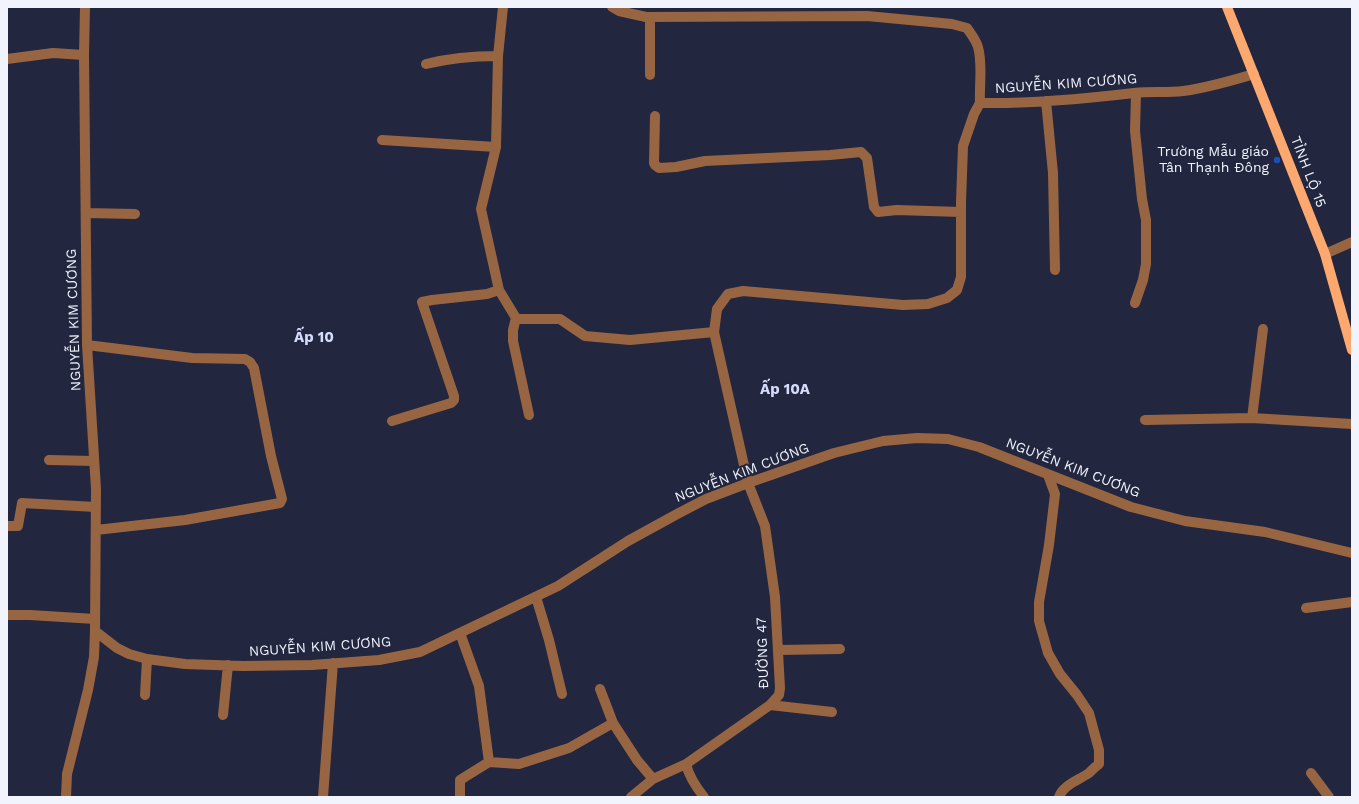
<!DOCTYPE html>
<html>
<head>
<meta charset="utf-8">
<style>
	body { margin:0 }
	#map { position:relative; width:1359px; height:804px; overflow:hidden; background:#22263e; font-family:"Work Sans",sans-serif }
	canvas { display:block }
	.frame { position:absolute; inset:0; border:8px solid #f1f3fd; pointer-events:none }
</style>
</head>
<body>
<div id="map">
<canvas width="1359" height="804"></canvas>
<div class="frame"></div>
</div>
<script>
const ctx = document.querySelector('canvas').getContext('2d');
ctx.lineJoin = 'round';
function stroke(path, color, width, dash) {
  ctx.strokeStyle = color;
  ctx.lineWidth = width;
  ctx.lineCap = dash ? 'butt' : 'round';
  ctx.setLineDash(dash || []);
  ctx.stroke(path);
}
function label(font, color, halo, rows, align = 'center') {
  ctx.font = font + ' "Work Sans",sans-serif';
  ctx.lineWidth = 4;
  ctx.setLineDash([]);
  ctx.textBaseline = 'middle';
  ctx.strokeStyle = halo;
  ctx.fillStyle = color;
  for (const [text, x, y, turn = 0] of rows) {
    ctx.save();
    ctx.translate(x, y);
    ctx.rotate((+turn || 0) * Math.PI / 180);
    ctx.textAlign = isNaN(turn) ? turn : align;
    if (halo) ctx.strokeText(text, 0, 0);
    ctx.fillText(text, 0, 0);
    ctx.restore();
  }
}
stroke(new Path2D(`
	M503 7 498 56 496 147 481 209 499 290 516 318 520 319H560L585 336 630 340 714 332
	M612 7 619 11 646 17 867 16 952 24 967 28C971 34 976 40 978 47 983 65 979 85 980 103 1032 104 1083 99 1134 93 1150 91 1167 93 1183 91 1207 88 1230 81 1254 74
	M650 17V75
	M7 59 53 53 84 55
	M426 64C450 58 474 56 498 56
	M1046 101 1053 173 1055 270
	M655 116 654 163 655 165 659 168 676 167 705 161 830 155 861 152 867 158 874 207 878 212 897 210 961 212
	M382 140 496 147
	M86 213 135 214
	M1325 254 1352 242
	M1135 303 1143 280 1146 264V220L1142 199 1135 131 1136 93
	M516 318 513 330V341L529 415
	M87 345 192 358 245 359 250 362 254 368 271 456 282 499 280 503 185 520 96 530
	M1252 418 1263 329
	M1145 420 1252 418 1352 424
	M392 421 451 403 454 400V396L422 302 432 300 487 294 499 290
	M49 460 94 461
	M1048 475 1055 494 1049 545 1039 602V621L1048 653 1060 674 1077 695 1089 713 1099 750V764C1095 767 1092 770 1089 773 1079 780 1063 785 1059 797
	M7 526H18L22 503 96 507
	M536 597 549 640 562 694
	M1306 608 1352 602
	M7 615H30L95 619
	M95 631 117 648 129 654 147 659 185 664 243 666 312 665 379 660 420 652 558 586 628 541 679 513 706 499 748 483 834 453 883 441 917 438 948 439 979 447 1131 507 1185 521 1265 532 1352 553
	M460 633 479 686 489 762
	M778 650 840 649
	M600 689 613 723 637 760 653 779
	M145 695 147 659
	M770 705 832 712
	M223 715 228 665
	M1311 773 1329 797
	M66 797 67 774 88 690 94 657 95 631 96 489 87 345 84 55 85 7
	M323 797 333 663
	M460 797V780L489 762 519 764 569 748 613 723
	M631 797 653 779 686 764
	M704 797C696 787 689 777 686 764L770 705 779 695 780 688 775 597 765 526 748 483 714 332 717 309 728 294 743 291 903 305 928 304 947 298 957 290 961 277V202L963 146 974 114 980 103`), '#986543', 10);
stroke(new Path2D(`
	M1227 7 1325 254 1352 350`), '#fca86f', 10);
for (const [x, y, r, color] of [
	[1277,160,4,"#1a4fb4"]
]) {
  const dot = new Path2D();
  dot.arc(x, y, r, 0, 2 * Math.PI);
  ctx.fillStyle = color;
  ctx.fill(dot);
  stroke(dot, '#22263e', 1.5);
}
label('14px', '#f1f3fd', '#22263e', [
	["NGUYỄN KIM CƯƠNG",1066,84,-4],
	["TỈNH LỘ 15",1308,172,69],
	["NGUYỄN KIM CƯƠNG",74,320,-92],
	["NGUYỄN KIM CƯƠNG",1073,468,21],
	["NGUYỄN KIM CƯƠNG",742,473,-21],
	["NGUYỄN KIM CƯƠNG",320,647,-4],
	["ĐƯỜNG 47",763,653,-92]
]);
label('14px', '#f1f3fd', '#22263e', [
	["Trường Mẫu giáo",1269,152],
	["Tân Thạnh Đông",1269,168]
], 'right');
label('bold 15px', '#d4dbfb', '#22263e', [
	["Ấp 10",314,338],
	["Ấp 10A",785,390]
]);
</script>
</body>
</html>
